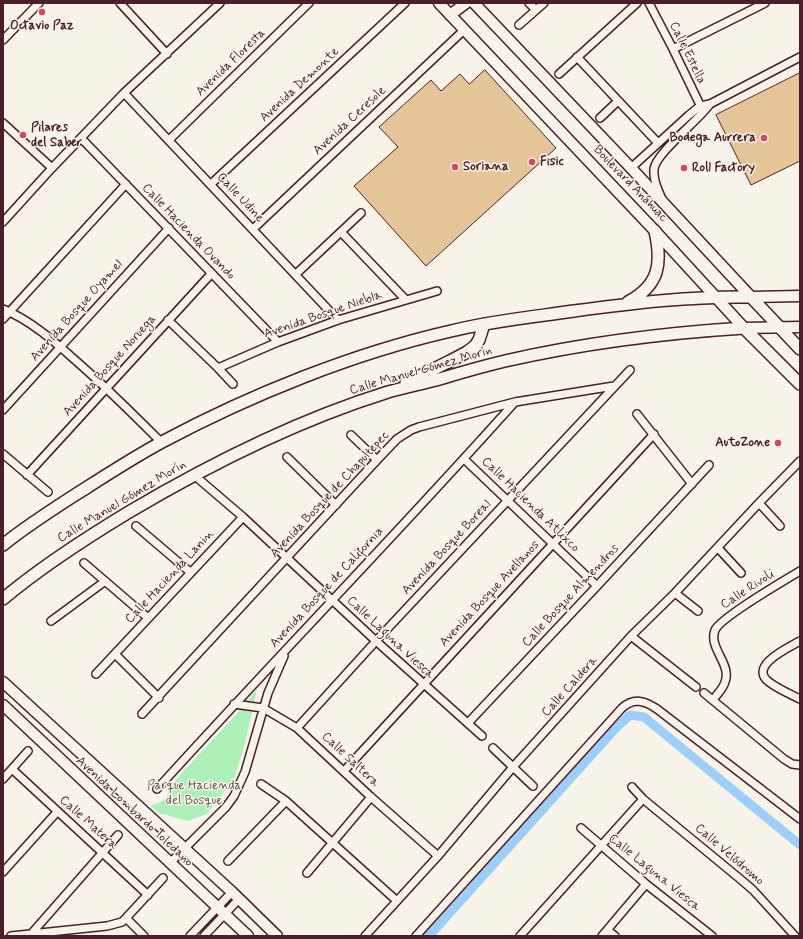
<!DOCTYPE html>
<html>
<head>
<meta charset="utf-8">
<style>
	body { margin:0 }
	#map { position:relative; width:803px; height:939px; overflow:hidden; background:#f7f3e8; font-family:Mynerve,sans-serif }
	canvas { display:block }
	.frame { position:absolute; inset:0; border:4px solid #4a1f2b; pointer-events:none }
</style>
</head>
<body>
<div id="map">
<canvas width="803" height="939"></canvas>
<div class="frame"></div>
</div>
<script>
const ctx = document.querySelector('canvas').getContext('2d');
ctx.lineJoin = 'round';
function paint(path, color) {
  ctx.fillStyle = color;
  ctx.fill(path, 'evenodd');
}
function stroke(path, color, width, dash) {
  ctx.strokeStyle = color;
  ctx.lineWidth = width;
  ctx.lineCap = dash ? 'butt' : 'round';
  ctx.setLineDash(dash || []);
  ctx.stroke(path);
}
function label(font, color, halo, rows, align = 'center') {
  ctx.font = font + ' Mynerve,sans-serif';
  ctx.lineWidth = 3;
  ctx.setLineDash([]);
  ctx.textBaseline = 'middle';
  ctx.strokeStyle = halo;
  ctx.fillStyle = color;
  for (const [text, x, y, turn = 0] of rows) {
    ctx.save();
    ctx.translate(x, y);
    ctx.rotate((+turn || 0) * Math.PI / 180);
    ctx.textAlign = isNaN(turn) ? turn : align;
    if (halo) ctx.strokeText(text, 0, 0);
    ctx.fillText(text, 0, 0);
    ctx.restore();
  }
}
paint(new Path2D(`
	M257 689 246 739 235 777 207 814 188 821 159 813 150 805C160 803 165 801 170 792V786L242 708Z`), '#acefb8');
stroke(new Path2D(`
	M429 936 614 730 630 715 644 717 800 845`), '#9ccef9', 9);
const building = new Path2D(`
	M485 70 556 148 426 266 354 186 398 147 379 127 431 80 441 91 460 74 469 84Z
	M800 73V161L751 185 716 115Z`);
paint(building, '#e5c497');
stroke(building, '#4a1f2b', 1);
const street = new Path2D(`
	M120 3 167 54
	M529 3 536 10
	M649 3 673 49 702 109
	M519 25 544 3
	M3 40 39 3
	M673 49 765 3
	M577 57 658 143
	M559 74 637 3
	M124 93 338 320
	M600 118 618 101
	M3 123 52 168
	M81 138 278 342
	M169 140 309 3
	M631 168 689 115 700 106 710 104 800 57
	M211 184 405 3
	M662 199C658 190 653 180 654 169 656 153 699 120 710 104
	M3 222 52 168 124 93 220 3
	M253 229 464 30
	M341 232 405 299
	M296 274 361 213
	M3 309C30 320 54 341 75 360 105 386 133 414 161 442
	M3 319 126 184
	M168 320 218 368 233 384
	M218 368 278 342 338 320 437 291
	M3 410 169 228
	M637 414 692 484
	M351 435 377 460
	M3 454 48 492
	M287 457 336 505
	M464 459 597 586
	M27 475 211 274
	M194 475 243 517 376 641 482 736
	M759 503 780 526
	M136 526 190 572
	M718 548 741 573
	M84 563 148 618
	M675 593 698 611
	M51 621 104 582
	M631 636 696 687
	M800 641C788 648 748 666 769 682 778 689 790 694 800 699
	M115 654 159 698
	M96 674 243 517
	M704 693 784 759 792 764 800 765
	M713 700C717 694 723 689 725 682 732 664 708 648 715 630 721 617 785 580 800 571
	M234 704 263 708 297 728 371 797 438 856
	M142 714 377 460 397 439 411 430 419 427 515 402 614 386
	M468 723 597 586 709 465
	M297 728 376 641 630 370
	M493 748 533 786
	M12 769 148 895
	M344 771 654 434
	M3 779 28 751
	M261 784 286 801 397 901
	M632 787 643 799 739 878 753 890 795 936
	M157 789C275 659 398 533 515 402
	M581 828 646 884 712 936
	M228 861 286 801
	M170 863 226 807 234 796 245 772 268 693 284 656
	M3 872 57 812
	M307 873 371 797
	M126 918 144 936
	M607 930 615 936
	M32 933 118 835
	M11 936 107 926 122 922 126 918 163 878
	M190 936 232 892
	M204 936 239 899
	M365 936 438 856 513 767 631 636 675 593 759 503 800 461
	M416 936 622 708C634 697 645 701 657 709L800 819
	M520 936 643 799
	M602 936 646 884`);
const secondary = new Path2D(`
	M439 3 655 231 744 328 800 327
	M474 3 631 168 751 297 800 296
	M450 15 466 3
	M3 682 232 892 277 936
	M3 705 248 936`);
const primary = new Path2D(`
	M628 302C660 285 662 263 655 231
	M406 383 450 361 467 352 475 346 479 340 484 324
	M3 545C29 524 58 506 86 488 111 472 136 456 162 442 250 395 354 353 451 331 491 321 533 317 574 311 633 303 692 296 751 297L800 349
	M3 599C42 566 86 538 129 512 210 464 298 420 388 392 406 387 425 383 443 378 463 372 484 366 505 361 584 343 664 333 744 328L800 384`);
stroke(street, '#4a1f2b', 10);
stroke(secondary, '#4a1f2b', 13);
stroke(primary, '#4a1f2b', 14);
stroke(street, '#f7f3e8', 7);
stroke(secondary, '#f7f3e8', 10);
stroke(primary, '#f7f3e8', 11);
for (const [x, y, r, color] of [
	[42,12,4,"#d1495b"],
	[23,135,4,"#d1495b"],
	[764,138,4,"#d1495b"],
	[532,162,4,"#d1495b"],
	[455,167,4,"#d1495b"],
	[684,168,4,"#d1495b"],
	[778,443,4,"#d1495b"]
]) {
  const dot = new Path2D();
  dot.arc(x, y, r, 0, 2 * Math.PI);
  ctx.fillStyle = color;
  ctx.fill(dot);
  stroke(dot, '#f7f3e8', 1.5);
}
label('bold 13px', '#4a1f2b', '#f7f3e8', [
	["Octavio Paz",42,26,"center"],
	["Pilares",31,128],
	["del Saber",31,143],
	["Bodega Aurrera",756,138,"right"],
	["Fisic",540,162],
	["Soriana",463,167],
	["Roll Factory",692,168],
	["AutoZone",770,443,"right"]
], 'left');
label('13px', '#4a1f2b', '#f7f3e8', [
	["Calle Estella",687,53,64],
	["Avenida Floresta",231,63,-44],
	["Avenida Demonte",300,85,-43],
	["Avenida Ceresole",350,121,-43],
	["Boulevard Anáhuac",630,184,46],
	["Calle Udine",240,198,47],
	["Calle Hacienda Ovando",188,232,46],
	["Avenida Bosque Oyamel",77,311,-48],
	["Avenida Bosque Niebla",323,315,-19],
	["Avenida Bosque Noruega",110,366,-48],
	["Calle Manuel Gómez Morín",421,371,-16],
	["Avenida Bosque de Chapultepec",330,495,-47],
	["Calle Manuel Gómez Morín",122,502,-31],
	["Calle Hacienda Atlixco",530,505,44],
	["Avenida Bosque Boreal",447,548,-47],
	["Calle Hacienda Lanin",170,577,-47],
	["Avenida Bosque de California",327,588,-47],
	["Calle Rivoli",748,590,-33],
	["Avenida Bosque Avellanos",490,594,-47],
	["Calle Bosque Almendros",571,596,-47],
	["Calle Laguna Viesca",390,638,43],
	["Calle Caldera",570,687,-48],
	["Calle Saltera",350,760,43],
	["Avenida Lombardo Toledano",134,812,43],
	["Calle Matera",88,823,42],
	["Calle Velódromo",729,855,41],
	["Calle Laguna Viesca",654,873,39]
]);
label('13px', '#62534e', '#f7f3e8', [
	["Parque Hacienda",194,786],
	["del Bosque",194,801]
]);
</script>
</body>
</html>
